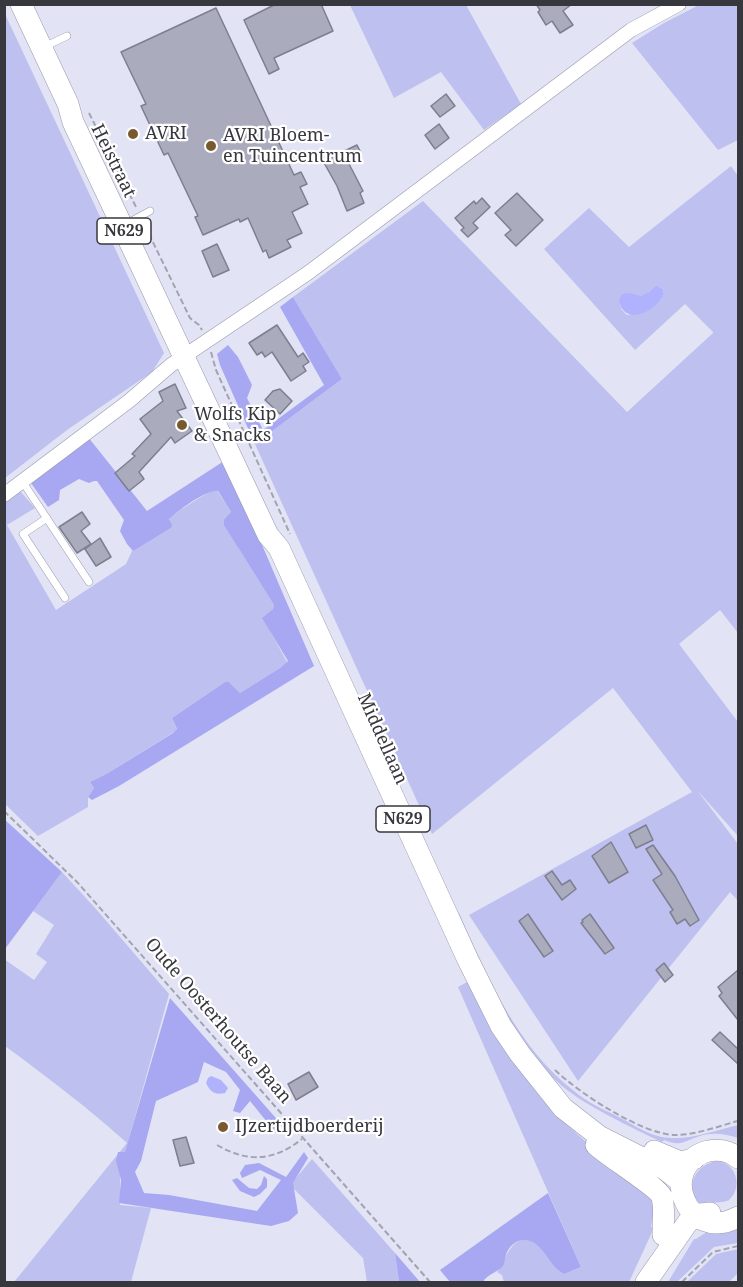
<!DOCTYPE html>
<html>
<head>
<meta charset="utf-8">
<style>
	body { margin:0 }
	#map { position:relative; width:743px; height:1287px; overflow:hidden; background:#e2e3f5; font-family:"Noto Serif",serif }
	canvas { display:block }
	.frame { position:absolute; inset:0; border:6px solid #37373e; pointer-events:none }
</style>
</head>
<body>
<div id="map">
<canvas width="743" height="1287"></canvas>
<div class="frame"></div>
</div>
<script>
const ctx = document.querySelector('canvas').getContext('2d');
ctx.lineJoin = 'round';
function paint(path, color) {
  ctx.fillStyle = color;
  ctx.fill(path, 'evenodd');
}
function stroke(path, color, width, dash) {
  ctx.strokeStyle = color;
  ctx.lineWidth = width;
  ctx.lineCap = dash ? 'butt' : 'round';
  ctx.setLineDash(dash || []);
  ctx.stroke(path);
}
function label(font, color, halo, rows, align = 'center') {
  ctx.font = font + ' "Noto Serif",serif';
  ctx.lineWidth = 4.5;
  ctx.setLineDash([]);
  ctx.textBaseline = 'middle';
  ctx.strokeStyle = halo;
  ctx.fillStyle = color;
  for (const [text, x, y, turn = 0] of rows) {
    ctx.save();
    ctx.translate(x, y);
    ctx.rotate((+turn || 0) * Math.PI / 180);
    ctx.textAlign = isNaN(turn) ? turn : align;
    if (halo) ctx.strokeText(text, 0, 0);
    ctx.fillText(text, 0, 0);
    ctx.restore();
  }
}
paint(new Path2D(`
	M350 5H466L521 104 484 130 441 72 394 98Z
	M699 5H738V140L718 150 632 43 664 23Z
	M5 14 164 353 152 372 67 430 5 478Z
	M731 166 738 176V633L720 610 679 644 738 722V836L697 790 738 844V901L730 892 578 1081 469 915 692 792 613 688 432 834 255 444 342 379 293 297 423 201 627 412 713 333V332L685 304 635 350 544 249 589 208 629 247ZM656 285 663 289 664 294C657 309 643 313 627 315L622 310 620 304 636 296H641L647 294Z
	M216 489 231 512 230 515 239 549 274 605 273 609 263 618 287 662 280 668 240 693 229 682H225L172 718 177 730 108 773 90 782 94 788 88 797V807L38 836 5 804 4 503 20 491 35 508 7 525 56 610 126 564 132 551 171 528 169 517 212 490Z
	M62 872 96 909 169 994 120 1171V1205L151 1208 131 1282H14L127 1143C88 1108 46 1076 5 1046L4 959 34 980 47 962 36 954 54 925 33 911Z
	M459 913C488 977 516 1046 574 1091 587 1102 602 1109 617 1116 634 1125 652 1138 672 1138 693 1139 717 1130 738 1125V1138C726 1134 713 1132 700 1136 684 1141 682 1147 664 1140L662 1142C632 1128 586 1106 562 1086 511 1042 486 973 456 914Z
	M469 981 557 1116 655 1203 651 1227 654 1228 629 1282H504L502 1275 497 1272C504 1265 504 1256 511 1248 529 1224 552 1261 564 1274L581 1267 458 987Z
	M312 1159 395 1253 399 1282H367L363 1258 290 1185Z
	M717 1161C737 1163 743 1188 729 1200 721 1204 708 1202 699 1203 684 1186 696 1164 717 1161Z
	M738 1226V1243L714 1247 677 1282H668L694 1239H696L708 1231Z
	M738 1249V1273L729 1282H687L716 1254Z`), '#bec0f0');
paint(new Path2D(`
	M293 297 342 379 255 444 220 365 217 354 228 345 238 357 252 385 247 398 263 430 324 385 280 307Z
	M88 437 147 511 224 461 238 489 314 666 119 786 92 800 88 797 94 788 90 782 108 773 173 733 177 729 172 718 225 682H229L240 693 280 668 288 661 262 618 273 609 274 605 224 525V520L231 512 218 491C209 488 177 511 169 519L172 525 171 528 133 551 127 544 120 531 124 520 97 481H94L89 483 79 479 60 490 59 500 48 507 31 483Z
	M4 819 62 872 5 949H4Z
	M170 998 282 1125 276 1133 250 1101 240 1113 233 1111 240 1090 226 1072 204 1062 198 1082 156 1101 141 1161 135 1172 144 1193 169 1195 257 1211 281 1180 260 1170 242 1178 240 1173 245 1165 259 1163 286 1177 304 1152 308 1158 293 1183 298 1213 289 1221 271 1226 119 1203 121 1180 116 1161 118 1152H125Z
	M264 1176 267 1179V1187L260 1194 254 1197 240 1191 232 1180 237 1178 249 1188 257 1189 261 1185Z
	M548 1193 581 1267 564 1274C553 1268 550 1259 542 1250 531 1237 516 1236 507 1252 505 1256 505 1262 503 1266 499 1271 489 1274 484 1280V1282H450L440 1270Z
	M395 1253 420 1282H399Z`), '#a7a7f2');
paint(new Path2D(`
	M656 285 663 289 664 294C657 311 624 328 619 300L622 294 629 293 641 296 649 292Z
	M211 1076 221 1080 228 1088 225 1093C215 1095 211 1093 206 1083L208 1078Z`), '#b1b2fd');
const building = new Path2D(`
	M276 4H321L333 31 274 58 279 69 269 74 244 20Z
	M536 4H572L563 11 573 25 560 33 552 21 546 25 538 12 540 10Z
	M216 8 294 175 301 172 307 184 300 187 308 204 292 212 302 233 287 240 291 247 269 258 266 250 263 252 248 218 240 222 239 219 203 235 195 217 198 216 168 153 164 155 141 106 146 104 121 52Z
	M446 94 455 106 440 117 431 106Z
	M439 124 449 138 435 149 425 135Z
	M357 145 361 153 347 160 363 191 360 193 364 203 347 211 337 186 323 161Z
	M517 193 543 220 516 246 505 235 511 230 495 213Z
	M482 198 490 207 473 223 478 228 468 237 461 230 464 228 455 218 474 201 476 204Z
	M217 244 229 270 213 277 202 251Z
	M277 325 298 357 303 353 309 362 303 366 306 371 291 381 272 352 265 357 262 352 257 355 249 343Z
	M175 384 186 408 177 411 192 431 175 443 171 437 139 472 144 479 129 491 115 473 135 456 132 454 151 434 140 419 163 401 159 392Z
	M280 389 292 401 280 414 265 400 273 391Z
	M82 512 90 524 81 531 91 544 77 553 59 527Z
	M100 538 111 557 96 566 85 549Z
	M646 825 653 840 636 848 629 834Z
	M611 842 628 872 609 883 592 856Z
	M653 845 675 876 699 920 690 926 685 919 677 924 670 912 673 910 653 880 662 874 646 849Z
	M552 871 562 885 570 880 576 889 562 900 545 876Z
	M528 914 553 951 544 957 519 921Z
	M590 914 614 948 605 954 581 923 583 922 582 920Z
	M664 963 673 975 665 982 656 970Z
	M738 970V1020L719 996 722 993 718 987Z
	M720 1032 738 1049V1064L712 1040Z
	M309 1072 318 1087 296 1100 288 1084Z
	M186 1137 194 1163 180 1166 173 1140Z`);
paint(building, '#aaabbc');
stroke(building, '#7d7e8f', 1.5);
const lane = new Path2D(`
	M44 47 67 36
	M124 225 150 211
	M22 481 89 582
	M47 518 23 534 65 598`);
const street = new Path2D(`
	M4 495 129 401 171 365 308 273 631 30 679 4`);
const primary = new Path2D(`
	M21 4 68 104 73 122 268 535 279 548 468 960 501 1026 520 1054 563 1108 599 1136 666 1170 681 1182
	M596 1145C609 1157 658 1187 662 1197 665 1209 663 1223 663 1235
	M654 1151 680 1162 694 1159
	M738 1158C730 1151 719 1149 708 1151 657 1165 686 1245 738 1217
	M646 1282 688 1222 700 1214 710 1213`);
stroke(lane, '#9899aa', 8);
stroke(street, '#9899aa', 15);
stroke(primary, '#9899aa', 22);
stroke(new Path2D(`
	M89 113 136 207
	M145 226 190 318 199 325 202 330
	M211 352 216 370 290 534
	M4 811 78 883 430 1282
	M555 1070C579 1093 641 1134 675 1135 696 1135 719 1126 738 1121
	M217 1145C248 1163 274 1161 302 1139
	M682 1282 713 1252 738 1246`), '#a3a4b2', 2, [6, 3]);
stroke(lane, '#fff', 7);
stroke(street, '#fff', 14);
stroke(primary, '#fff', 21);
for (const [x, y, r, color] of [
	[133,134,6,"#795a2f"],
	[211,146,6,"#795a2f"],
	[182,425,6,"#795a2f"],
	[223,1127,6,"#795a2f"]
]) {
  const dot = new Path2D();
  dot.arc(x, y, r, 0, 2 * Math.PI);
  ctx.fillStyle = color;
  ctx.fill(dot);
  stroke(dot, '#fff', 2);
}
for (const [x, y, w] of [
	[124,231,54],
	[403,819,54]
]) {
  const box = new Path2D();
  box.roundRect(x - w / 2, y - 13, w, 26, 4.5);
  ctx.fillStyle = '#fff';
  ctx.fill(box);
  stroke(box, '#37373e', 1.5);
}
label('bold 16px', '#37373e', null, [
	["N629",124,231],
	["N629",403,819]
]);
label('18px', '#37373e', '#fff', [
	["AVRI",145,134],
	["AVRI Bloem-",223,136],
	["en Tuincentrum",223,157],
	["Wolfs Kip",194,415],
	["& Snacks",194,436],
	["IJzertijdboerderij",235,1127]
], 'left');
label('18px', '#37373e', '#fff', [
	["Heistraat",113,161,64],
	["Middellaan",382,739,66],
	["Oude Oosterhoutse Baan",218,1021,49]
]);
</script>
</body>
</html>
